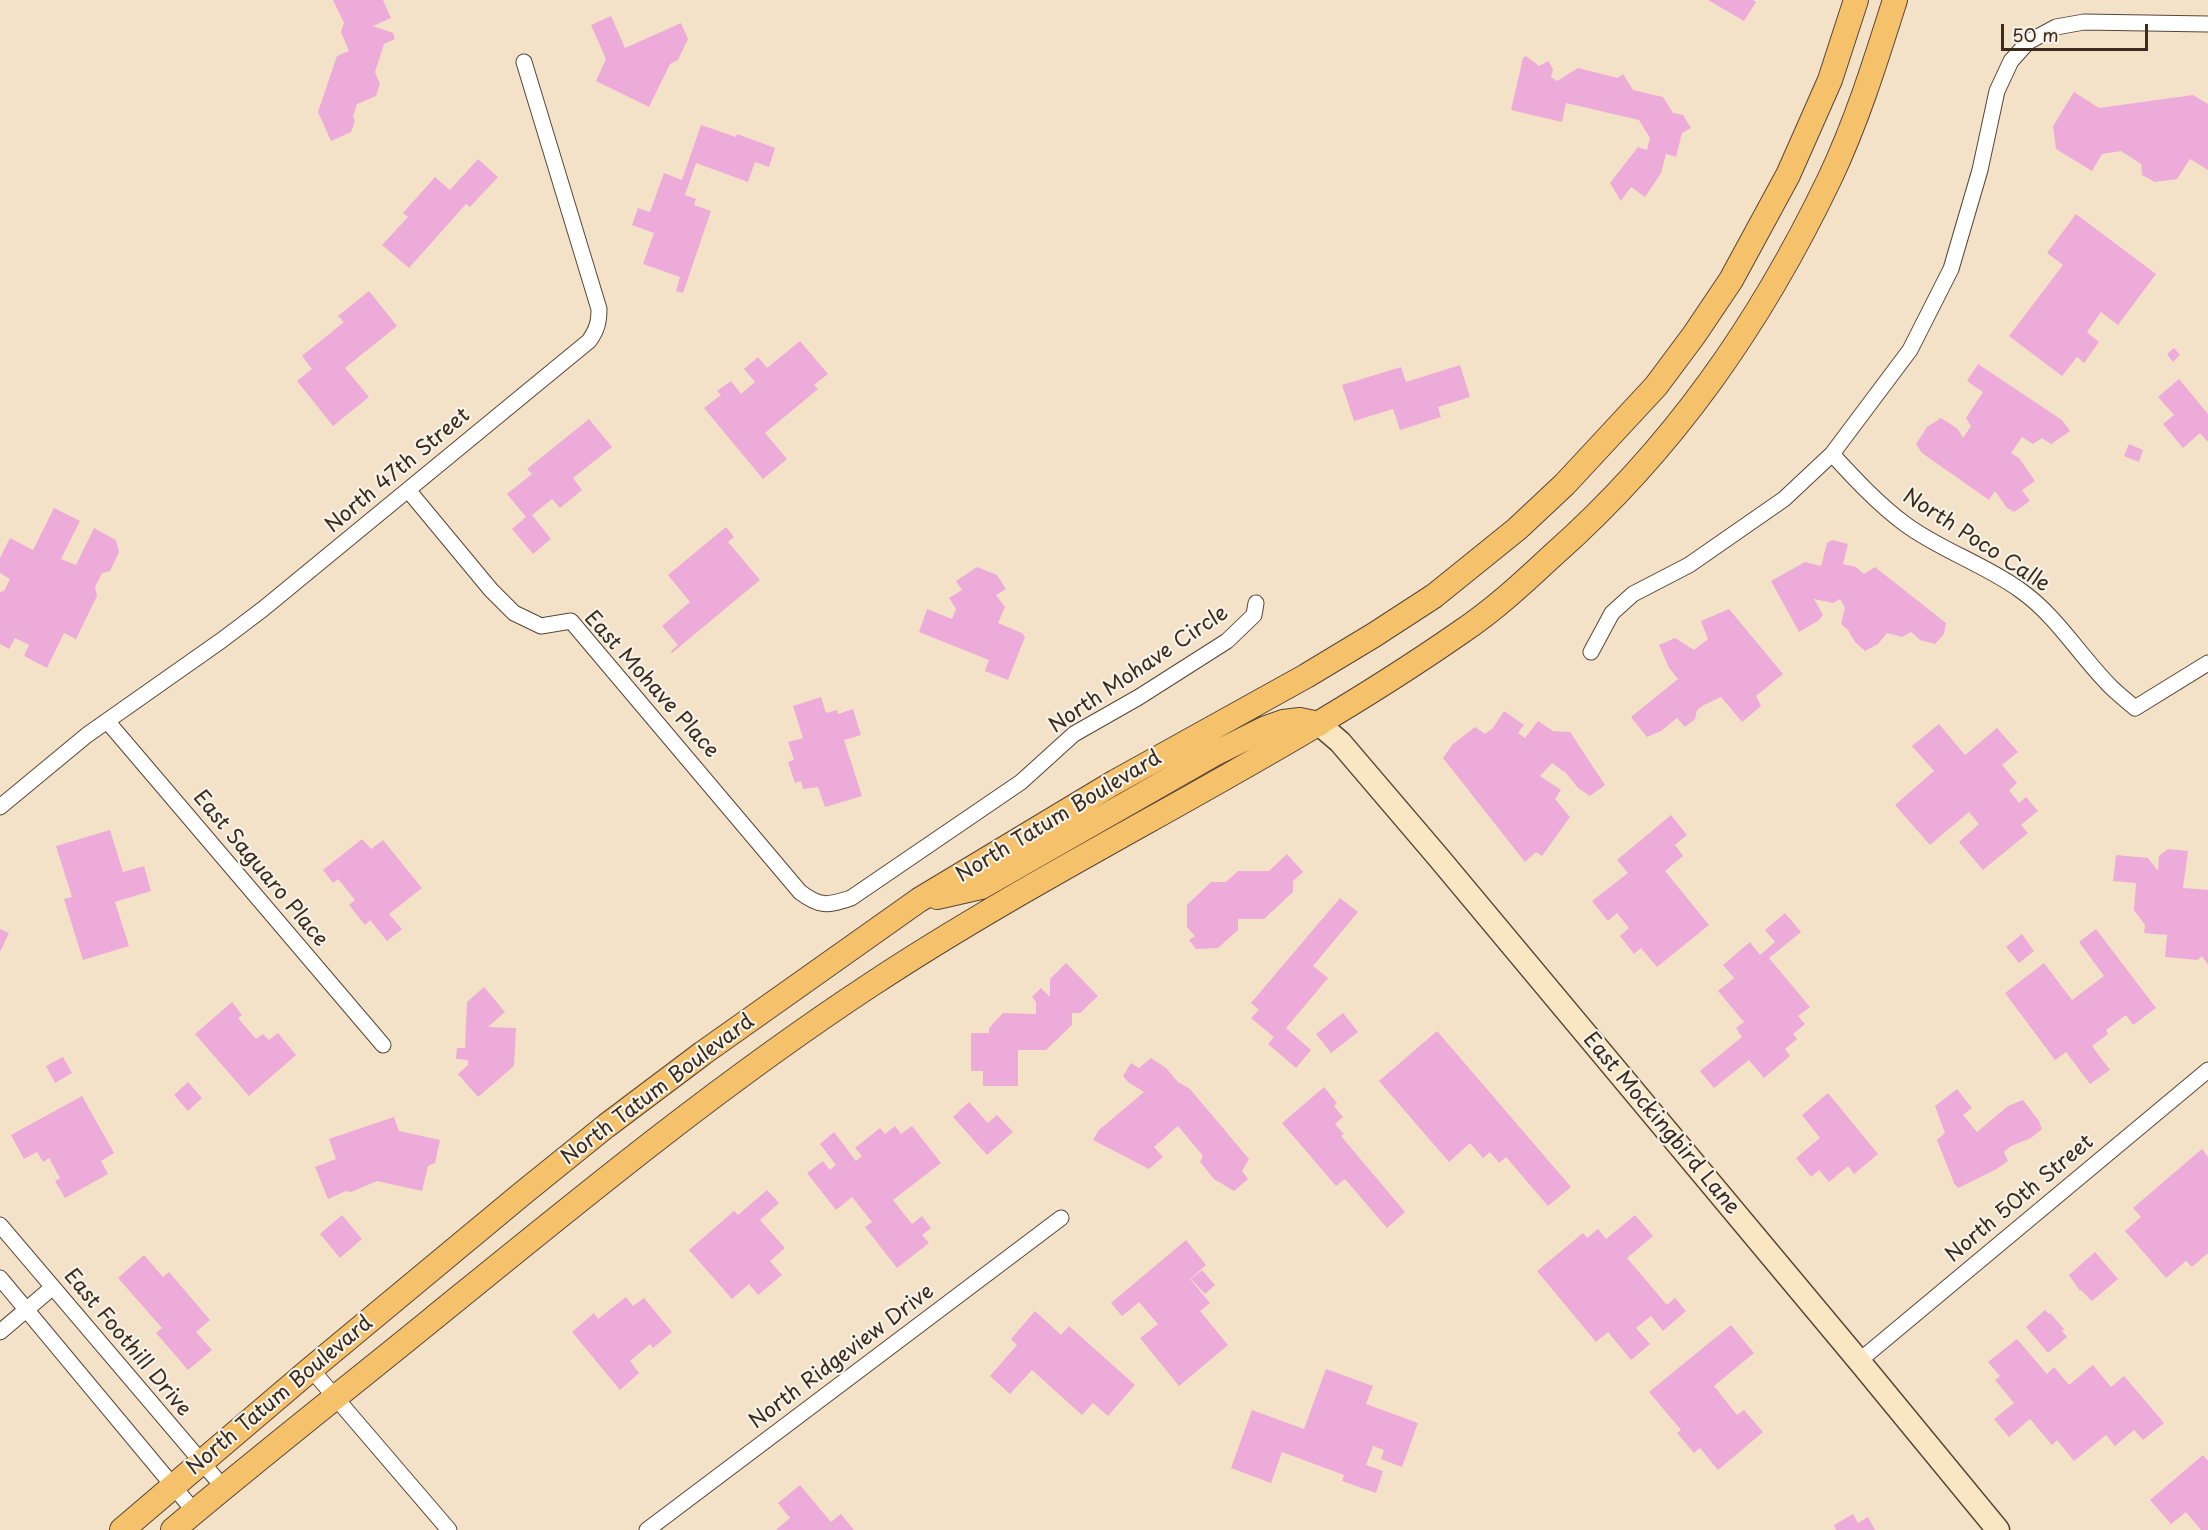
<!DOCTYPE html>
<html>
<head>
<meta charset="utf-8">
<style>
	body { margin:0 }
	#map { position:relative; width:2208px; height:1530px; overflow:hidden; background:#f4e2c8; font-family:"Playpen Sans",sans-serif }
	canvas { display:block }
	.scale { position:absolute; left:2001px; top:24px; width:147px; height:27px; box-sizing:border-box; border:3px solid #3b2a1e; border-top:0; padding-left:8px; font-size:18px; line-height:21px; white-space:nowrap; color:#3b2a1e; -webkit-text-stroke:4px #f7f3e8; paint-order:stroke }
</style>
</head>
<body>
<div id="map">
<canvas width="2208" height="1530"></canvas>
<div class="scale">50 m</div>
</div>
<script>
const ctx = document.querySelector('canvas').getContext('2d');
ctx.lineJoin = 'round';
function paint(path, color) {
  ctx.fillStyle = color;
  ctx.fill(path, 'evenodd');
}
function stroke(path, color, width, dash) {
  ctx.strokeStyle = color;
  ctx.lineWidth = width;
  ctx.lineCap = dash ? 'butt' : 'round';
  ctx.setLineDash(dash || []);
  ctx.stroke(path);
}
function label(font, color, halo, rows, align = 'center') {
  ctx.font = font + ' "Playpen Sans",sans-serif';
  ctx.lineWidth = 4.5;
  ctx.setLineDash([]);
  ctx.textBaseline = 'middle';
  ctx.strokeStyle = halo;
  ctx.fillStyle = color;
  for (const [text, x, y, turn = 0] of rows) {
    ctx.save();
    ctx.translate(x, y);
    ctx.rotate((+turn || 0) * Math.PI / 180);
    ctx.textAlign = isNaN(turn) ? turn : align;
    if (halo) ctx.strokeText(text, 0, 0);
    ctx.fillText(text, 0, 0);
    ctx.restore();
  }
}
paint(new Path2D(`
	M333 0H383L391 18 373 26 393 33 395 39 384 44 375 72 380 84 376 96 357 104 353 116 355 121 351 132 331 141 318 112 337 56 349 51 341 32 344 23Z
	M1708 0H1753L1756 2 1744 21Z
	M611 16 625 48 681 23 688 39 678 60 670 64 649 107 596 81 606 59 591 25Z
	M1526 56 1539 66 1548 61 1553 69 1551 77 1557 81 1578 68 1618 78 1623 74 1633 90 1663 97 1673 113 1683 115 1691 128 1682 133 1676 157 1666 154 1661 173 1645 197 1631 187 1621 201 1610 183 1638 147 1647 150 1650 138 1639 120 1566 103 1562 122 1511 110 1523 58Z
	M2074 92 2099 108 2193 95 2208 104V170L2190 159 2177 179 2155 182 2142 175 2141 164 2121 151 2102 154 2092 171 2056 149 2053 126Z
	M701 125 736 137 737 134 775 148 769 167 755 162 748 182 696 163 685 195 696 199 694 205 711 211 683 293 676 291 680 277 643 264 654 233 632 225 638 208 650 212 664 173 682 180Z
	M478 159 498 177 470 207 466 204 409 268 382 245 408 217 403 213 435 177 450 190Z
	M2076 214 2156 274 2118 325 2101 312 2087 332 2099 342 2084 363 2077 357 2062 376 2009 336 2063 265 2047 253Z
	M369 291 397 326 345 368 369 397 333 426 297 381 312 369 302 356 344 322 338 316Z
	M800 341 828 374 814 385 818 389 765 433 787 459 763 479 704 408 721 395 717 391 731 381 741 394 755 382 744 369 758 357 767 368Z
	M2174 348 2180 355 2173 362 2167 354Z
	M1978 364 2062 420 2070 431 2051 444 2042 438 2033 444 2022 437 2011 453 2019 458 2035 481 2022 490 2030 501 2014 512 2007 508 1995 491 1989 500 1922 453 1916 444 1927 427 1941 418 1958 429 1963 438 1971 426 1966 418 1983 392 1967 381Z
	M1460 365 1470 397 1438 407 1441 417 1400 430 1393 409 1354 421 1342 385 1401 367 1406 382Z
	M2179 379 2208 414V442L2200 433 2183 448 2163 424 2174 415 2158 397Z
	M589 419 612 447 573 478 582 490 560 508 552 499 532 515 551 539 533 554 512 529 526 517 507 494 532 474 527 469Z
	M2129 444 2143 450 2139 462 2124 456Z
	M54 508 80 521 61 559 76 565 94 528 116 540 119 552 110 571 102 573 95 587 97 596 76 639 64 633 47 668 24 656 29 645 15 638 9 649 0 644V592L4 591 10 579 0 573V558L10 538 33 550Z
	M726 527 734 537 728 542 760 580 672 653 671 651 678 645 662 626 690 602 668 575Z
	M1832 540 1848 544 1843 564 1856 567 1864 574 1875 567 1946 623 1944 634 1935 644 1920 640 1911 632 1902 637 1887 633 1878 644 1865 651 1855 642 1848 630 1841 624 1845 608 1840 599 1833 603 1814 599 1823 615 1818 621 1799 632 1771 581 1805 562 1821 566 1827 543Z
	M977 567 997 575 1006 589 996 595 1005 607 998 623 1022 633 1025 637 1008 680 985 671 989 660 919 632 927 609 952 619 956 609 949 598 962 590 956 581Z
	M1729 609 1783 674 1756 696 1761 706 1742 722 1721 697 1704 705 1697 710 1695 719 1685 727 1677 718 1661 731 1647 737 1631 717 1678 679 1669 668 1659 645 1675 638 1694 650 1708 639 1701 621Z
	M821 697 826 713 837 710 838 714 853 709 861 735 844 740 862 796 825 807 818 787 803 789 801 781 795 783 788 762 794 760 788 742 803 738 793 706Z
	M1504 711 1524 725 1518 733 1525 738 1538 721 1553 731 1570 732 1605 785 1590 796 1578 788 1566 773 1552 763 1540 776 1561 790 1555 799 1570 817 1542 856 1536 852 1525 862 1443 758 1452 745 1475 727 1485 734 1493 728Z
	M1939 724 1965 755 1997 728 2018 752 2002 765 2017 783 2009 790 2019 803 2026 797 2038 811 2021 825 2028 833 1983 870 1959 842 1979 824 1969 812 1930 845 1895 805 1934 771 1912 746Z
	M1671 815 1687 835 1675 845 1683 856 1665 871 1709 925 1657 967 1641 948 1634 954 1620 936 1629 928 1617 913 1608 921 1592 901 1628 873 1617 860Z
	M110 830 123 872 144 866 151 891 115 902 129 946 83 960 64 899 72 897 56 846Z
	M362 839 371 849 383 840 422 888 389 914 402 929 387 941 370 920 365 925 349 905 355 900 338 879 333 883 323 870Z
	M2168 849 2188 851 2183 888 2208 890V965L2202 956 2197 960 2165 957 2167 935 2144 933 2145 925 2134 910 2136 883 2113 881 2116 855 2148 858 2158 871 2159 856Z
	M1287 854 1303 872 1293 881V892L1264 919H1238V930L1218 948 1196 949 1189 940 1195 936 1187 927V905L1211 882H1226L1238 871H1269Z
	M1340 898 1358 912 1313 966 1328 978 1286 1028 1311 1050 1296 1068 1268 1044 1274 1037 1251 1018 1259 1010 1251 1003Z
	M1785 913 1801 932 1769 958 1810 1007 1798 1016 1805 1024 1793 1034 1797 1039 1785 1049 1790 1056 1764 1078 1749 1060 1714 1088 1700 1071 1742 1037 1736 1028 1744 1022 1718 991 1734 978 1723 965 1750 942 1760 955 1775 942 1765 930Z
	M0 929 9 933 0 952Z
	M2096 929 2156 1008 2133 1025 2126 1015 2106 1030 2108 1034 2092 1046 2110 1070 2090 1084 2066 1052 2055 1060 2005 993 2044 963 2072 1000 2104 976 2079 942Z
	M2022 934 2034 951 2019 963 2006 947Z
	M1066 963 1098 996 1080 1013H1072V1025L1046 1050H1018V1086H983V1071H971V1033H989V1028L1003 1013 1036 1014V1002L1032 997 1041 988 1050 997V979Z
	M484 987 505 1012 488 1027 516 1028 514 1066 478 1097 458 1074 468 1065V1060L456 1059 457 1048H465L467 1002Z
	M232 1002 242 1015 238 1018 256 1039 263 1034 269 1040 278 1033 296 1055 249 1096 195 1034Z
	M1343 1013 1358 1032 1331 1053 1316 1034Z
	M1437 1031 1571 1187 1548 1206 1506 1157 1499 1163 1490 1152 1483 1158 1470 1143 1449 1162 1379 1081Z
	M63 1057 72 1073 55 1083 46 1066Z
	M1151 1058 1166 1068 1178 1082 1190 1089 1249 1159 1242 1171 1248 1179 1234 1191 1214 1179 1200 1162 1203 1156 1178 1126 1154 1147 1163 1157 1149 1169 1093 1140 1099 1130 1144 1092 1128 1082 1123 1076 1131 1063 1139 1068Z
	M188 1082 202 1098 188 1111 174 1095Z
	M1324 1087 1337 1103 1334 1106 1343 1117 1335 1124 1344 1134 1341 1136 1405 1212 1387 1228 1345 1179 1336 1186 1282 1123Z
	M1957 1089 1972 1108 1963 1115 1977 1132 2008 1106 2023 1100 2039 1121 2042 1129 2031 1138 2011 1146 2004 1152 2008 1161 1995 1170 1958 1188 1954 1183 1937 1140 1945 1133 1935 1106Z
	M1828 1093 1878 1154 1854 1174 1848 1166 1829 1182 1819 1170 1811 1177 1796 1158 1820 1138 1802 1115Z
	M82 1096 114 1153 101 1161 108 1174 65 1198 55 1181 60 1178 49 1158 43 1162 37 1152 24 1159 11 1135Z
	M969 1102 988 1123 997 1115 1013 1132 987 1155 953 1117Z
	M394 1117 399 1131 440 1140 435 1163 428 1166 422 1191 377 1181 351 1192 346 1191 328 1199 315 1167 336 1159 329 1139Z
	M895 1126 901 1134 912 1126 941 1163 893 1200 912 1224 922 1216 931 1228 922 1235 929 1243 897 1268 865 1227 872 1222 852 1197 836 1210 807 1173 823 1161 830 1170 836 1165 820 1144 834 1132 856 1161 862 1156 855 1148 880 1128 885 1134Z
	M2202 1149 2208 1157V1253L2192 1267 2186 1261 2166 1278 2125 1231 2141 1217 2133 1208Z
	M767 1190 779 1203 760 1220 785 1248 770 1261 782 1275 758 1295 749 1284 732 1299 689 1250 734 1211 738 1215Z
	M342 1215 362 1239 340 1258 320 1234Z
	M1635 1215 1653 1236 1627 1258 1667 1305 1675 1298 1686 1311 1663 1331 1651 1316 1636 1328 1650 1344 1631 1360 1608 1332 1596 1342 1537 1271 1583 1233 1587 1238 1598 1229 1606 1239Z
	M1186 1240 1206 1265 1190 1279 1210 1303 1200 1311 1228 1345 1179 1386 1140 1338 1158 1324 1139 1302 1122 1316 1111 1303Z
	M2095 1252 2118 1279 2092 1301 2081 1290 2080 1291 2069 1275Z
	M144 1255 163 1277 169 1272 210 1320 196 1332 212 1350 188 1370 156 1333 162 1328 118 1278Z
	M1202 1270 1215 1285 1205 1294 1191 1279Z
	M626 1297 633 1306 644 1298 672 1332 653 1348 650 1344 630 1361 639 1373 620 1390 572 1332 594 1313 598 1319Z
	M2045 1310 2049 1314 2050 1313 2064 1329 2062 1331 2067 1337 2048 1353 2026 1327Z
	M1035 1311 1061 1335 1069 1326 1135 1385 1108 1416 1093 1403 1082 1415 1032 1370 1010 1394 990 1376 1017 1345 1011 1339Z
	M1731 1325 1754 1353 1714 1386 1737 1415 1744 1410 1763 1432 1718 1470 1700 1448 1694 1453 1677 1433 1681 1430 1649 1392Z
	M2017 1339 2047 1374 2054 1367 2069 1385 2093 1365 2111 1387 2124 1376 2164 1423 2143 1440 2134 1430 2115 1446 2106 1435 2074 1461 2057 1440 2052 1445 2030 1419 2009 1437 1994 1419 2014 1403 1995 1380 2000 1376 1988 1362Z
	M1326 1369 1373 1386 1366 1404 1418 1423 1402 1467 1381 1459 1384 1450 1373 1446 1366 1465 1383 1471 1376 1493 1342 1481 1344 1475 1282 1452 1271 1483 1231 1468 1252 1410 1304 1429Z
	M2203 1455 2208 1461V1530H2201L2186 1512 2171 1524 2150 1500Z
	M800 1485 831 1522 841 1514 854 1530H776L790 1518 778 1503Z
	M1853 1514 1858 1523 1868 1517 1875 1530H1836L1834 1525Z`), '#edabd9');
const street = new Path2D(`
	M1832 454C1854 478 1878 504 1905 524 1940 550 1984 564 2020 590 2057 616 2079 655 2111 687 2118 694 2127 701 2135 708L2208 663
	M408 490 491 590 514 613 541 626 571 621 800 892C821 908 828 905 851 898L1021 782 1074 734 1139 697 1227 641 1254 615 1256 603
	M1591 652 1612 613 1633 594 1689 565 1784 499 1832 454 1910 350 1951 269 1980 170 1997 91 2011 61 2028 42 2056 27 2084 22 2208 24
	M107 721 383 1045
	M0 807 87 735 222 640 263 609 589 341C597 330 599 322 599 309L524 62
	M0 1225 223 1487
	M0 1278 194 1511
	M0 1332 53 1287
	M1859 1361 2208 1070
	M311 1369 449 1530
	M647 1530 1061 1218`);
const secondary = new Path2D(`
	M1319 724 1340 742 1439 858 1859 1361 1998 1530`);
const primary = new Path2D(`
	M937 897 981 887 1214 754 1266 728 1283 722 1300 720 1319 724
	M122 1530 311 1369 523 1193 606 1126 703 1053 919 900 1115 782 1306 676 1374 635 1434 596 1517 529 1565 484 1656 386 1694 335 1731 280 1788 175 1830 80 1856 0
	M173 1530C257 1459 344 1391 430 1321 574 1204 717 1086 872 984 1063 858 1273 763 1461 632 1494 610 1523 583 1552 556 1673 449 1760 324 1830 178 1857 121 1876 60 1895 0`);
stroke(street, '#574638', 17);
stroke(secondary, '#574638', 25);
stroke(primary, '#574638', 26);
stroke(street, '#fff', 15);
stroke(secondary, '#fbe6c4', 22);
stroke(primary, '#f5c16b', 24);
label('21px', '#3b2a1e', '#f7f3e8', [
	["North 47th Street",398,471,-40],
	["North Poco Calle",1976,541,33],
	["North Mohave Circle",1139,670,-34],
	["East Mohave Place",651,685,48],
	["North Tatum Boulevard",1059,817,-31],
	["East Saguaro Place",260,869,50],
	["North Tatum Boulevard",658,1090,-37],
	["East Mockingbird Lane",1661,1124,50],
	["North 50th Street",2020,1199,-40],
	["East Foothill Drive",127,1343,50],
	["North Ridgeview Drive",842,1357,-37],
	["North Tatum Boulevard",280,1396,-40]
]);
</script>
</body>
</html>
